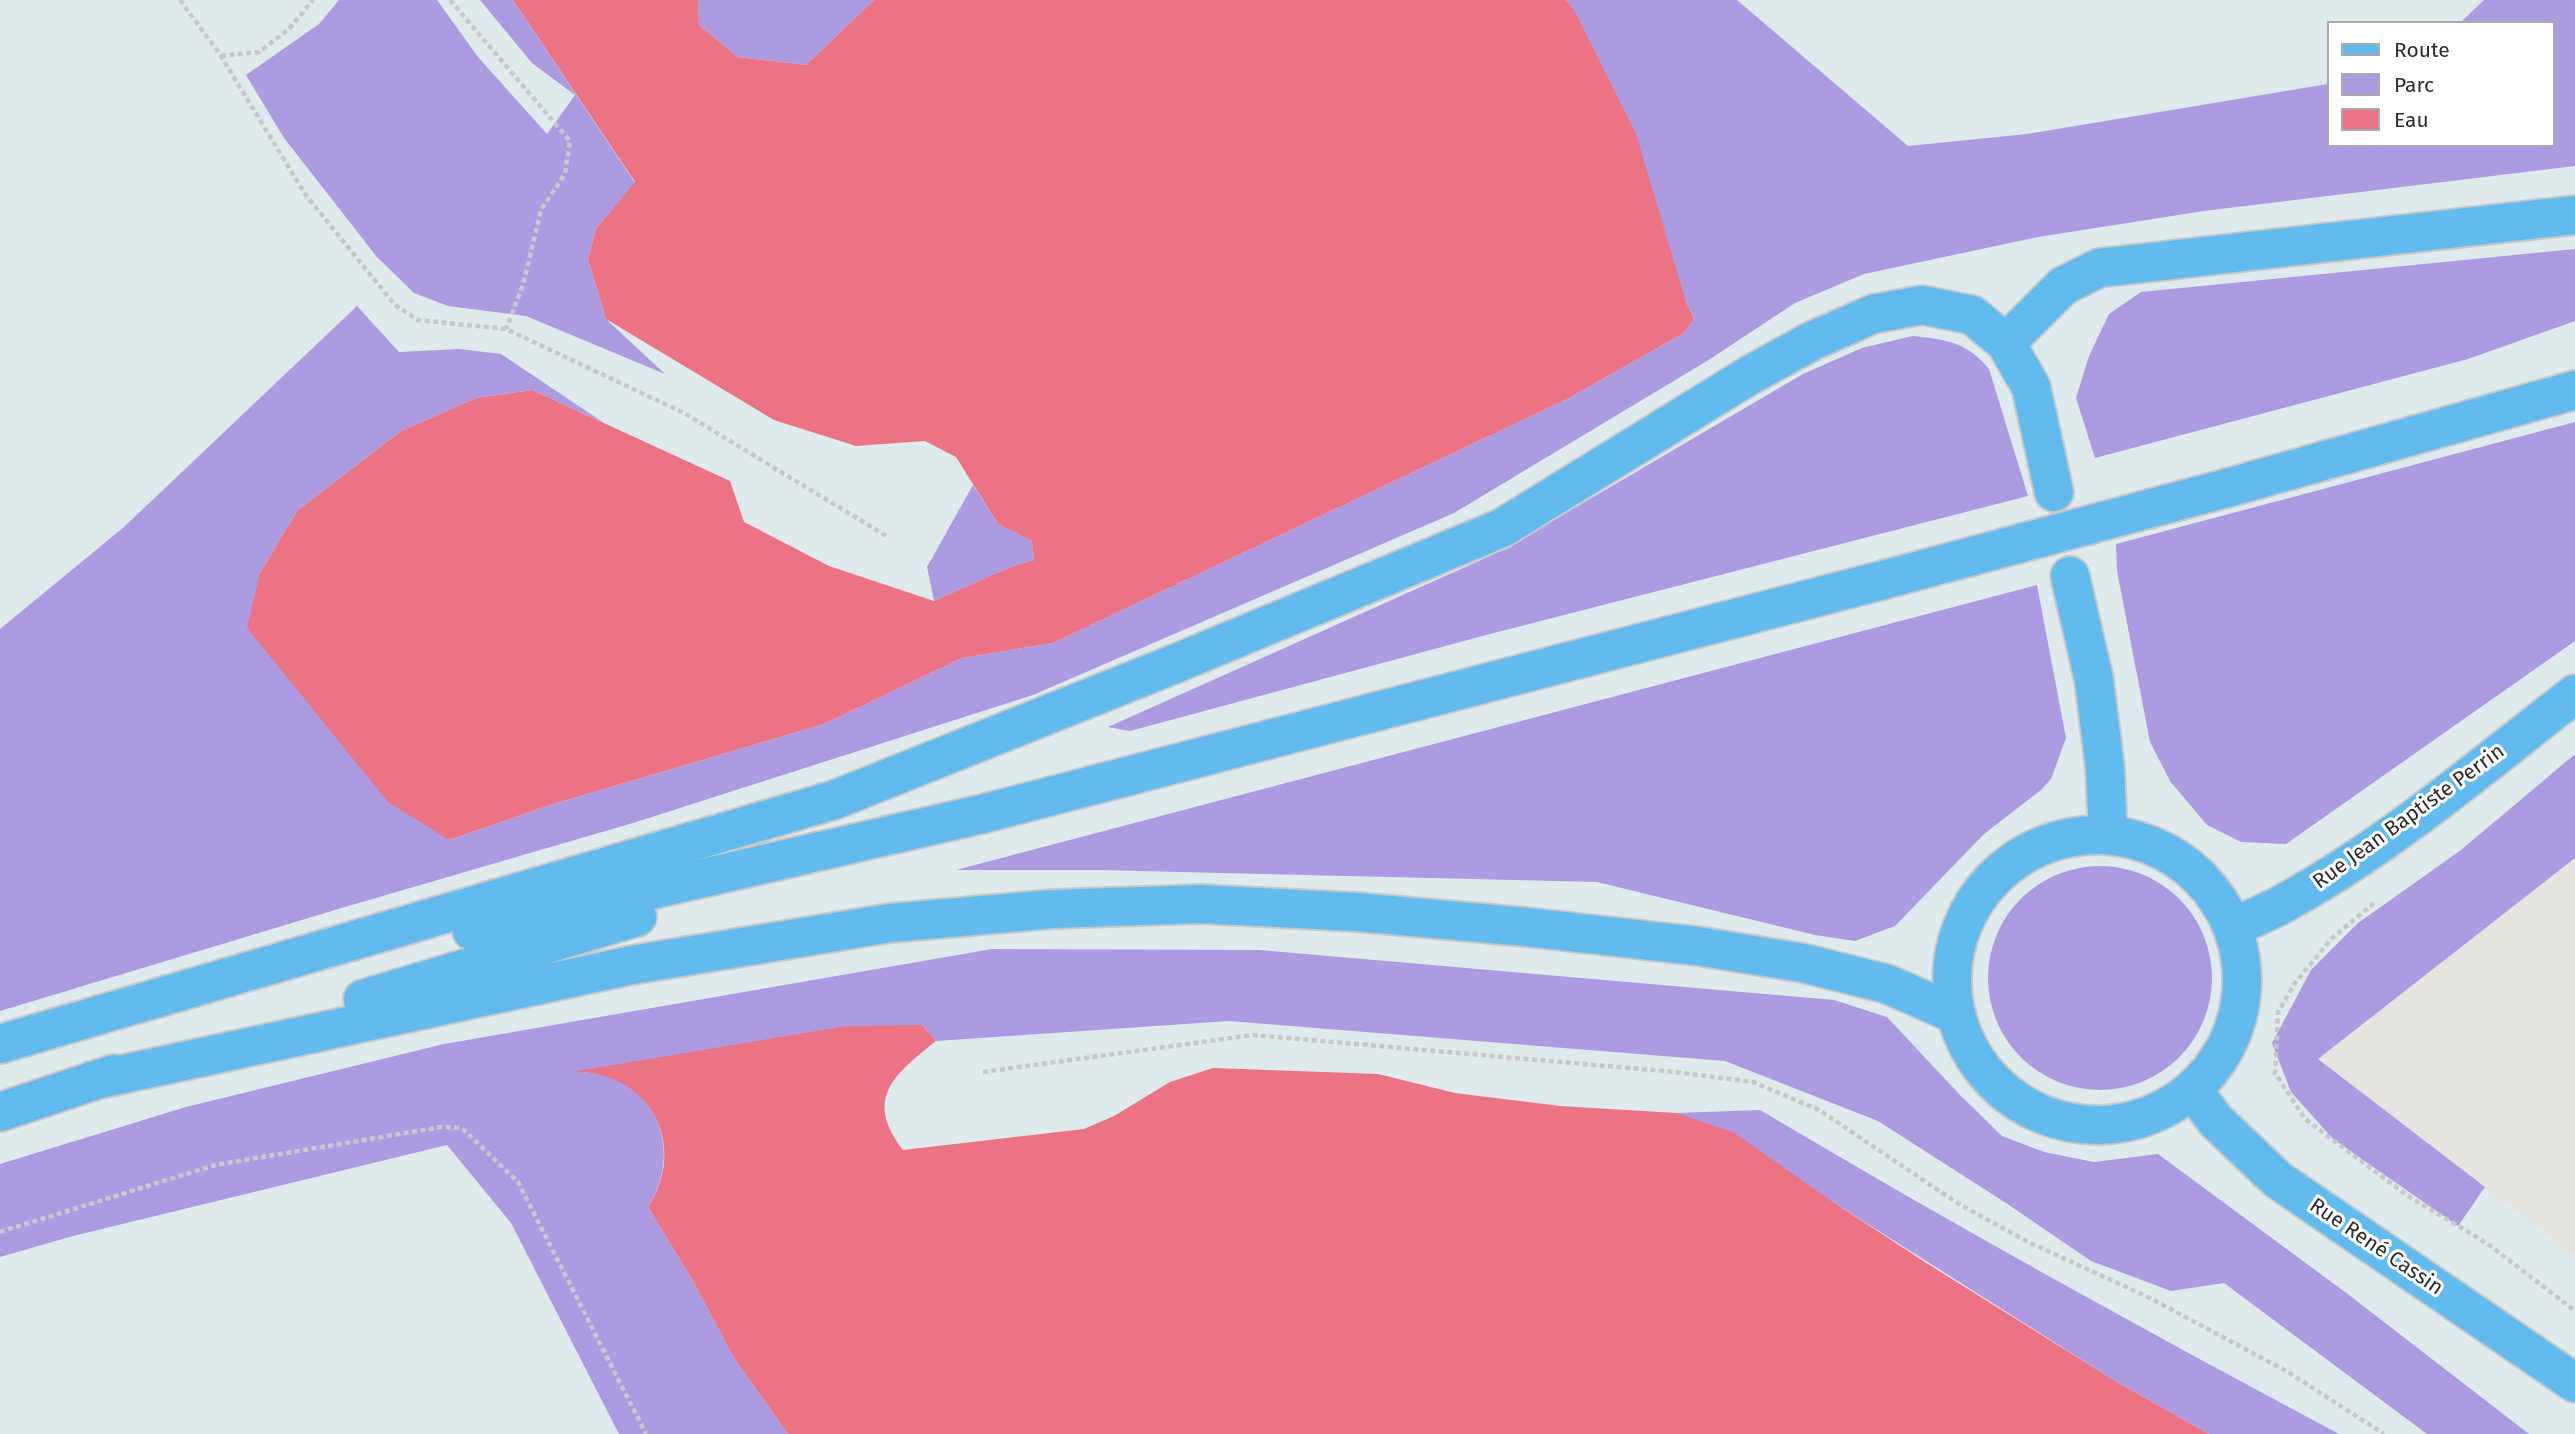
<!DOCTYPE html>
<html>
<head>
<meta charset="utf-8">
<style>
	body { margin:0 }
	#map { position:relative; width:2575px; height:1434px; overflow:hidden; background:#deeaec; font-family:"Fira Sans",sans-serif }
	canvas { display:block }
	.legend { position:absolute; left:2327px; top:21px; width:228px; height:126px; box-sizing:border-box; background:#fff; border:2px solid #aaa; margin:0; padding:9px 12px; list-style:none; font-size:21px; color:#2b2b2b }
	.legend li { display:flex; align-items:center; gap:14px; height:35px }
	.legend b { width:35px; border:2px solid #aaa }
</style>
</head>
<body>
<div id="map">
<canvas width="2575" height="1434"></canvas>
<ul class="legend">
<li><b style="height:9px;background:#61bbee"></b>Route</li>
<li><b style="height:19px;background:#ad9be2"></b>Parc</li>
<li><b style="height:19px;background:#ec7384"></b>Eau</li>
</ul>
</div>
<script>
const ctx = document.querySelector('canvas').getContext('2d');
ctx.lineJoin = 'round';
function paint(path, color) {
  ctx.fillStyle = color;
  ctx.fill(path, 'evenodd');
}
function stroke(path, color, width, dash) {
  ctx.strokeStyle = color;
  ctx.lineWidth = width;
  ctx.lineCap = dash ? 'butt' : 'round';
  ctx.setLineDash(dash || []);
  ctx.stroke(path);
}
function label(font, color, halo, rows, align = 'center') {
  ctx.font = font + ' "Fira Sans",sans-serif';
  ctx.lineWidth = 6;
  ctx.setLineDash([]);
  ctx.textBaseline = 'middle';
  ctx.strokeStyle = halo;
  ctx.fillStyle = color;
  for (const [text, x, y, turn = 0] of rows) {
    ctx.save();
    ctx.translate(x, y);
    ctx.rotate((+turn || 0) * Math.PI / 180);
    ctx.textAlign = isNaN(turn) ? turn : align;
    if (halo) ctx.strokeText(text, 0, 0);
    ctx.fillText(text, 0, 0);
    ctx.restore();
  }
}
paint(new Path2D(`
	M2575 858V1256L2318 1059Z`), '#e5e4de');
paint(new Path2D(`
	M339 0H437L478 57 547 134 575 95 532 63 480 0H513L635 183 596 229 588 259 606 319 665 374 526 316 448 306 414 293 377 257 284 138 246 75 319 24Z
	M698 0H874L806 65 738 57 699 25Z
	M1566 0H1737L1908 146 2027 134 2328 84V145H2552V23H2460L2484 0H2575V166L2204 211 2038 237 1864 274 1795 303 1707 361 1454 513 1033 695 633 823 345 907 0 1011V629L124 527 357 306 399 352 459 349 501 354 604 423 532 390 476 398 401 431 297 511 260 573 449 840 550 805 824 724 962 658 1053 643 1567 399 1684 333 1694 319 1686 302 1573 8Z
	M2575 249V321L2468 359 2095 458 2076 398 2089 356 2109 314 2141 292Z
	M1912 336C1945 339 1967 342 1989 369L2028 496 1490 634 1130 731 1108 727 1501 551 1803 374 1862 348Z
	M2575 422V641L2286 844 2241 842 2207 825 2170 781 2150 742 2117 571 2116 544Z
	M973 485 998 524 1032 541 1034 560 1013 566 934 601 927 567Z
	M2037 585 2066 738 2051 779 2041 790 1984 834 1895 926 1855 941 1815 935 1597 882 1097 870H956Z
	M2575 754V858L2318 1059 2485 1187 2458 1226 2333 1139 2291 1092 2272 1043 2311 970 2358 923 2461 850Z
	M1988 978a112 112 0 1 1 224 0a112 112 0 1 1-224 0Z
	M992 949 1260 950 1834 1000 1887 1017 1960 1095 2002 1136 2044 1152 2094 1162 2158 1154 2349 1295 2529 1434H2427L2224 1283 2171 1291 2091 1261 2006 1203 1878 1121 1725 1061 1229 1021 936 1041 922 1025 580 1072C653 1075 686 1147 648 1207L693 1281 734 1358 788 1434H619L511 1223 447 1145 73 1236 0 1257V1164L186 1107 444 1044Z
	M1760 1110C1950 1223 2144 1330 2339 1434H2209L2117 1382 1833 1202 1676 1113Z`), '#ad9be2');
paint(new Path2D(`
	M513 0H698L699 25 738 57 806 65 874 0H1566L1573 8 1636 134 1686 302 1694 319 1684 333 1567 399 1053 643 962 658 824 724 550 805 449 840 388 802 247 628 260 573 297 511 401 431 476 398 532 390 730 481 744 522 829 566 934 601 1013 566 1034 560 1032 541 998 524 956 457 925 441 856 446 774 420 606 319 588 259 596 229 635 182Z
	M922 1025 936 1041C895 1074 863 1098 903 1150L1084 1129 1114 1116 1170 1082 1213 1068 1378 1074 1455 1093 1560 1106 1676 1113 1733 1132 1833 1202 1928 1264 2117 1382 2209 1434H788L734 1358 693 1281 648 1207C690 1143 647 1069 571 1072L846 1026Z`), '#ec7384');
const major = new Path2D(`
	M2006 343 2063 286 2099 268 2575 215
	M2227 488 2575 390
	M2070 576 2094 680 2105 768 2108 834
	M1952 980a145 145 0 1 1 290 0a145 145 0 1 1-290 0Z
	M2234 927C2252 918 2271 911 2288 901 2391 844 2482 766 2575 694
	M472 931 982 814 1883 580
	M363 999 637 917
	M0 1044 834 800 1172 665 1502 528 1750 375 1812 341 1873 314 1922 305 1972 315 2006 343 2031 387 2054 492
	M91 1081 632 965 890 923 1053 909 1201 904 1356 912 1526 927 1697 946 1803 963 1887 984 1955 1014
	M2193 1091 2216 1121 2278 1180 2575 1383
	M0 1112 114 1074`);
stroke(major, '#c8c8c8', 42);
stroke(new Path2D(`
	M180 0 221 56 305 194 395 305 418 320 506 329 684 413 888 537
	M450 0 570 141 565 174 541 210 523 285 506 329
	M221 56 259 52 289 29 313 0
	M2374 903 2332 938 2295 983 2278 1012 2275 1073 2305 1119 2408 1196 2488 1244 2575 1311
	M983 1072 1253 1035 1675 1072 1753 1082 1819 1110 1959 1204 2028 1242 2150 1298 2288 1372 2384 1434
	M0 1232 215 1165 441 1127 462 1128 518 1182 646 1434`), '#c8c8c8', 4.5, [5, 3.5]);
stroke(major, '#61bbee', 38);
const majorBridge = new Path2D(`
	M1883 580 2227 488`);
stroke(majorBridge, '#c8c8c8', 42, []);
stroke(majorBridge, '#61bbee', 38);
label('21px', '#2b2b2b', '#fff', [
	["Rue Jean Baptiste Perrin",2409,817,-36],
	["Rue René Cassin",2376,1247,34]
]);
</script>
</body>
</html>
